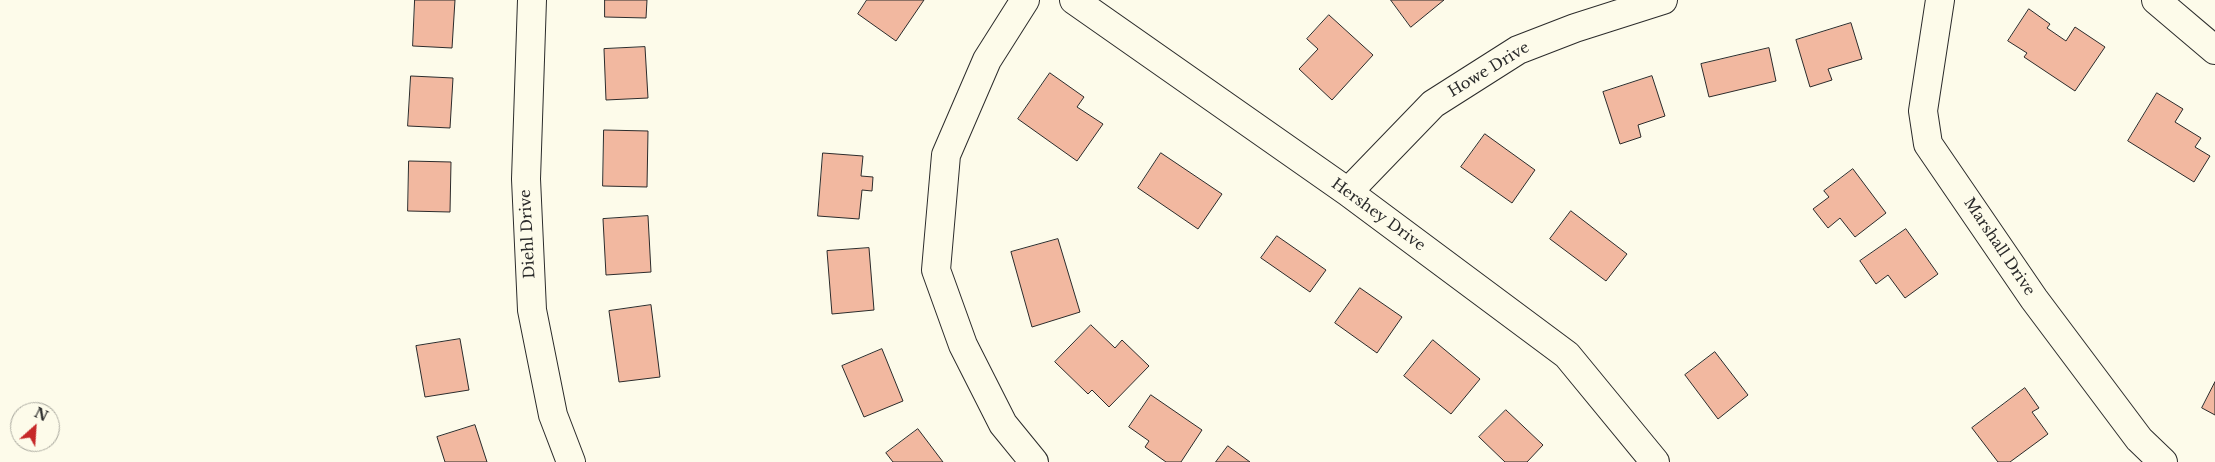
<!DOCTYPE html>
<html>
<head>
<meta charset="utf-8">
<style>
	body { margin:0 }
	#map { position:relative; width:2215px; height:462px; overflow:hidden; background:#fdfbea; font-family:"Libre Baskerville",serif }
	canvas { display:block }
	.north { position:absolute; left:10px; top:402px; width:50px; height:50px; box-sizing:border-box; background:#fdfbea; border:1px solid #a9a89e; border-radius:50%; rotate:26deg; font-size:14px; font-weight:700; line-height:20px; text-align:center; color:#2b2b2b }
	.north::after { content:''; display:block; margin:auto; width:18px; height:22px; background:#c62828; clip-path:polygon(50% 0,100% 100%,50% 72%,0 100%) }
</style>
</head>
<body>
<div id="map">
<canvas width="2215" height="462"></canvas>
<div class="north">N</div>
</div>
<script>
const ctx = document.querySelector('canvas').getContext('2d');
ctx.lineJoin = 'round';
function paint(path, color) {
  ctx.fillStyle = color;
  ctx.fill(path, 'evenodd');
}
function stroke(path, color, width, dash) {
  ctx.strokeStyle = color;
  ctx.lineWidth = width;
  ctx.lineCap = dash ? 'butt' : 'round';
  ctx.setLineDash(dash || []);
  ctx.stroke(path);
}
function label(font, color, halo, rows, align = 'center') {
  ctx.font = font + ' "Libre Baskerville",serif';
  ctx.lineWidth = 4;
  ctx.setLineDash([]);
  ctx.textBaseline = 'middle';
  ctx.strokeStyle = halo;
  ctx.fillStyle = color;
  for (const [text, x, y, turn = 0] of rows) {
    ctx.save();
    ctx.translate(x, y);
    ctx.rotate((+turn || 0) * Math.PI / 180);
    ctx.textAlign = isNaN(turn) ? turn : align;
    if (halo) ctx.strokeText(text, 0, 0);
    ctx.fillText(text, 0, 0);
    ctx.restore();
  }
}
const building = new Path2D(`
	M415 0H455L452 48 413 46Z
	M605 0H647L646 18 605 17Z
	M867 0H924L896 41 858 14Z
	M1391 0H1444L1411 27Z
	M2029 9 2050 24 2047 28 2066 41 2075 27 2105 47 2075 91 2024 57 2027 53 2008 41Z
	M1329 15 1373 55 1332 100 1299 69 1318 49 1307 39Z
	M1851 23 1862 59 1828 69 1832 80 1810 87 1796 40Z
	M645 47 648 98 606 100 604 49Z
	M1769 48 1776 81 1709 97 1701 64Z
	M1050 73 1084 97 1077 107 1103 124 1077 161 1018 119Z
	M411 76 453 78 450 128 408 126Z
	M1652 76 1665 116 1638 125 1641 137 1620 144 1603 92Z
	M2157 93 2183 109 2175 122 2201 138 2195 147 2210 156 2194 182 2128 141Z
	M604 130 648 131 647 187 603 186Z
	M1485 134 1535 170 1512 203 1461 167Z
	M823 153 863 156 861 176 873 177 872 191 862 190 859 219 818 216Z
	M1161 153 1222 194 1198 229 1138 188Z
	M409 161 451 162 450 212 408 211Z
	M1853 169 1886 213 1855 237 1840 218 1828 228 1813 209 1829 197 1824 191Z
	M1571 211 1627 254 1606 281 1550 239Z
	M648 216 651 272 606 275 603 219Z
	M1906 229 1938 274 1905 298 1888 275 1876 284 1860 261Z
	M1277 236 1326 270 1310 292 1261 258Z
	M1058 239 1080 312 1032 327 1011 252Z
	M869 248 874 310 832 314 827 251Z
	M1360 288 1402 317 1377 353 1335 323Z
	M651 305 660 377 619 382 609 311Z
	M1091 325 1115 348 1122 340 1149 366 1109 407 1092 390 1088 394 1055 362Z
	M460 339 469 390 425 397 416 346Z
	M1433 340 1480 379 1451 414 1404 376Z
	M882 349 903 401 864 417 842 366Z
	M1715 352 1748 395 1718 419 1685 375Z
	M2215 382V415L2202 408Z
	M2025 388 2039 408 2032 412 2048 434 2010 462H1998L1972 428Z
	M1151 395 1202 430 1181 462H1166L1145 447 1149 441 1129 427Z
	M1506 410 1543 445 1527 462H1505L1479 437Z
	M475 425 487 462H445L437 437Z
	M918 429 943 462H893L886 453Z
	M1228 446 1250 462H1216Z`);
paint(building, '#f2b8a0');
stroke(building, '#2b2b2b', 1);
const street = new Path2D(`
	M532 0 526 179 532 310 553 415 571 462
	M1025 0 987 60 946 155 936 270 963 345 1003 424 1034 462
	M1074 0 1348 192 1567 355 1655 462
	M1940 0 1923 111 1928 144 2034 299 2139 439 2163 462
	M2156 0 2215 50
	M1348 192 1433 104 1518 50 1575 28 1663 0`);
stroke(street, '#2b2b2b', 30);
stroke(street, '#fdfbea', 28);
label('15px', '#2b2b2b', '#fdfbea', [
	["Howe Drive",1489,70,-31],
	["Hershey Drive",1378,215,36],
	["Diehl Drive",528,234,-93],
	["Marshall Drive",1999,247,56]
]);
</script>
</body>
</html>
